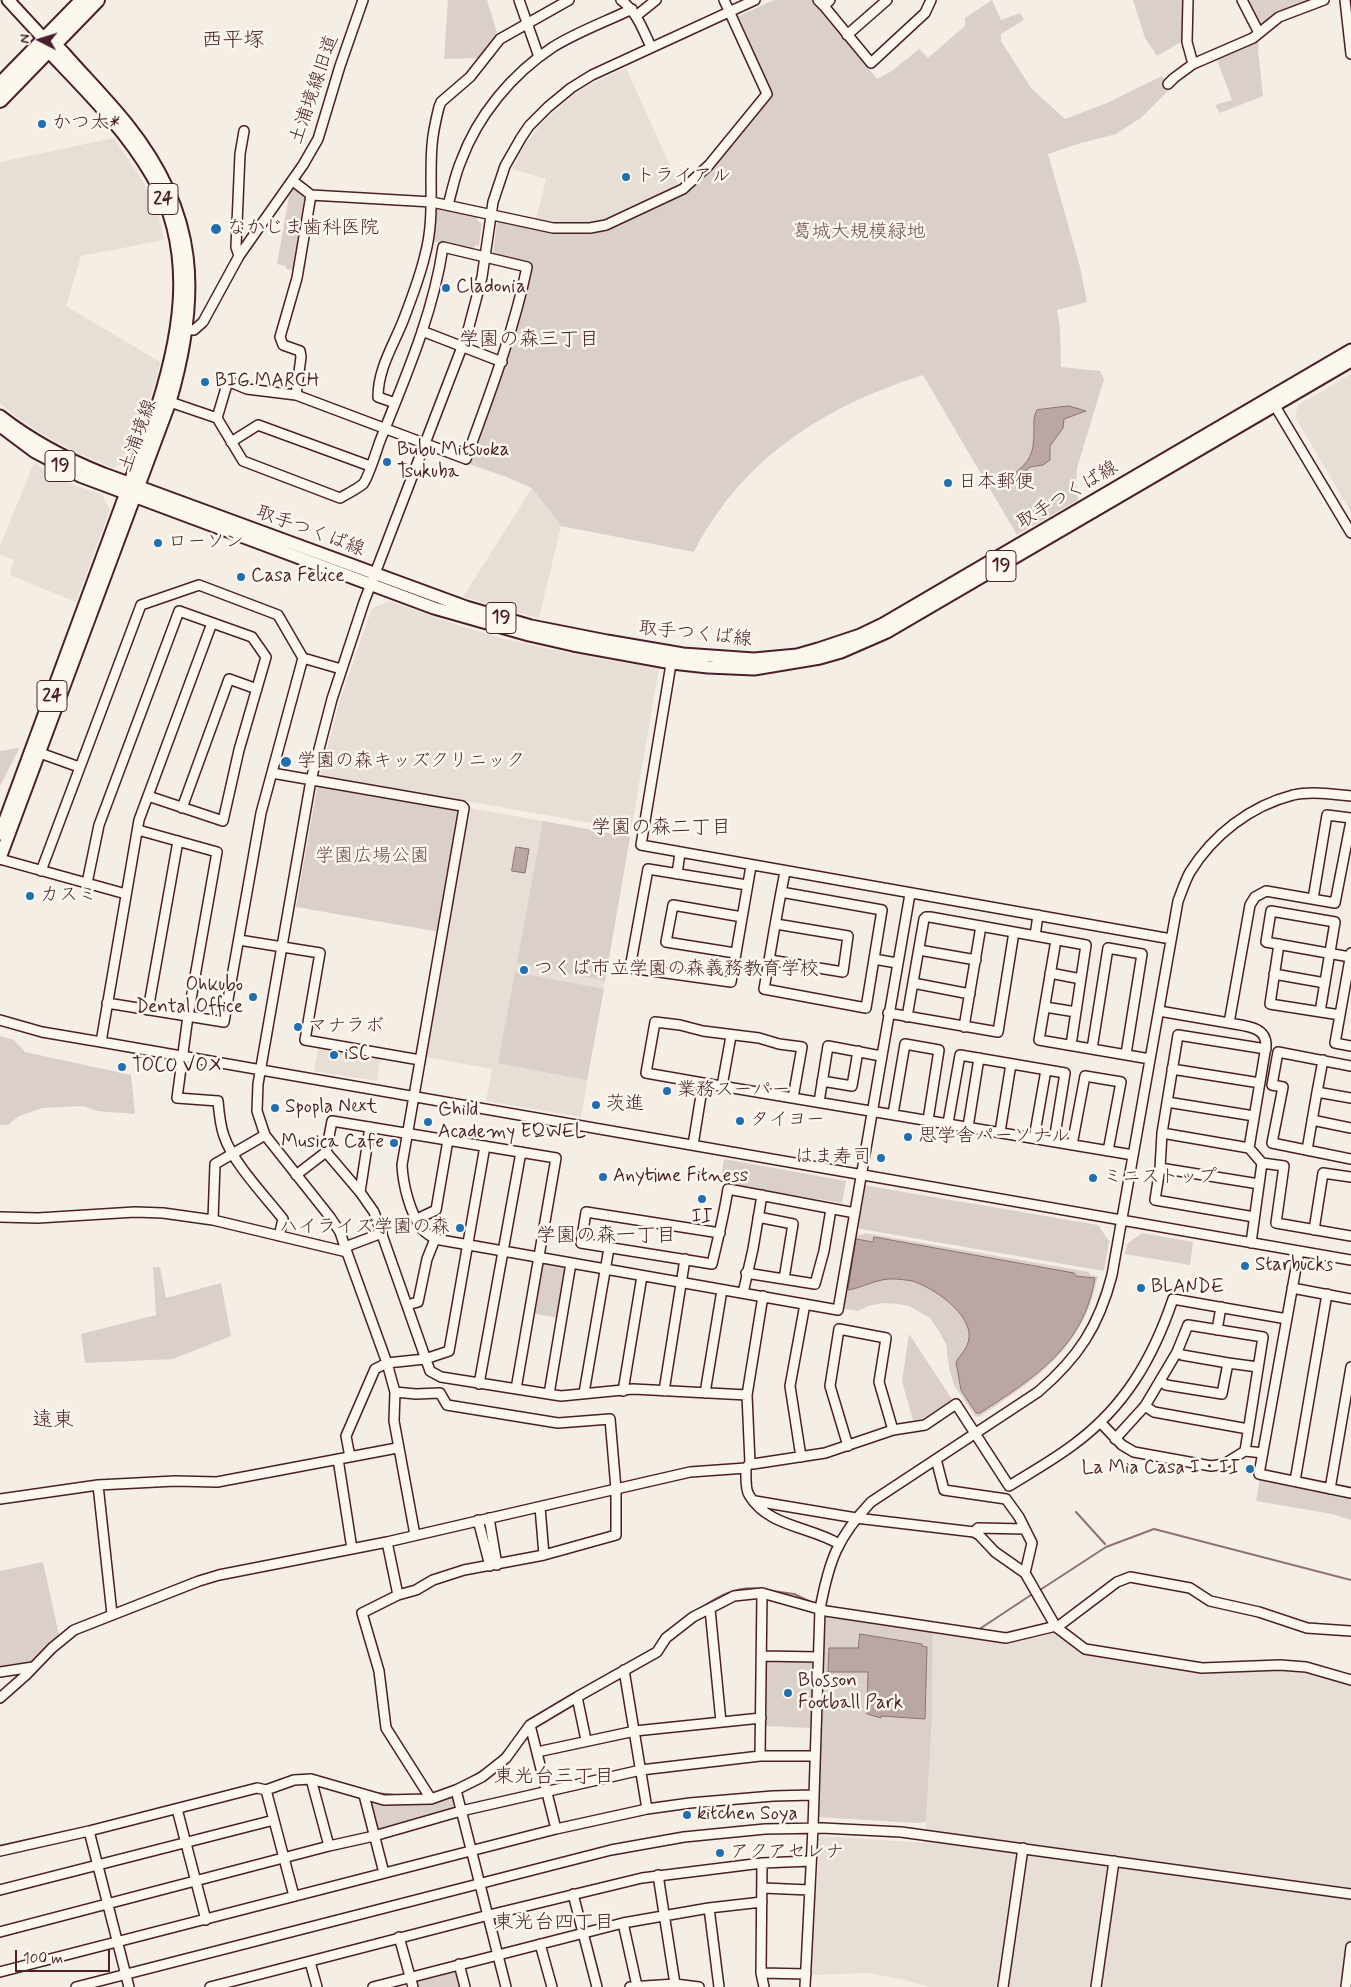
<!DOCTYPE html>
<html>
<head>
<meta charset="utf-8">
<style>
	body { margin:0 }
	#map { position:relative; width:1351px; height:1987px; overflow:hidden; background:#f4eee4; font-family:Mynerve,sans-serif }
	canvas { display:block }
	.north { position:absolute; left:15px; top:15px; width:50px; height:50px; -webkit-text-stroke:4px #fbf7ec; paint-order:stroke; rotate:275deg; font-size:14px; font-weight:700; line-height:20px; text-align:center; color:#4a1f2b }
	.north::after { content:''; display:block; margin:auto; width:18px; height:22px; background:#4a1f2b; clip-path:polygon(50% 0,100% 100%,50% 72%,0 100%) }
	.scale { position:absolute; left:15px; top:1950px; width:95px; height:22px; box-sizing:border-box; border:2px solid #4a1f2b; border-top:0; padding-left:6px; font-size:15px; line-height:18px; white-space:nowrap; color:#4a1f2b; -webkit-text-stroke:4px #fbf7ec; paint-order:stroke }
</style>
</head>
<body>
<div id="map">
<canvas width="1351" height="1987"></canvas>
<div class="north">N</div>
<div class="scale">100 m</div>
</div>
<script>
const ctx = document.querySelector('canvas').getContext('2d');
ctx.lineJoin = 'round';
function paint(path, color) {
  ctx.fillStyle = color;
  ctx.fill(path, 'evenodd');
}
function stroke(path, color, width, dash) {
  ctx.strokeStyle = color;
  ctx.lineWidth = width;
  ctx.lineCap = dash ? 'butt' : 'round';
  ctx.setLineDash(dash || []);
  ctx.stroke(path);
}
function label(font, color, halo, rows, align = 'center') {
  ctx.font = font + ' Mynerve,"Klee One",sans-serif';
  ctx.lineWidth = 5;
  ctx.setLineDash([]);
  ctx.textBaseline = 'middle';
  ctx.strokeStyle = halo;
  ctx.fillStyle = color;
  for (const [text, x, y, turn = 0] of rows) {
    ctx.save();
    ctx.translate(x, y);
    ctx.rotate((+turn || 0) * Math.PI / 180);
    ctx.textAlign = isNaN(turn) ? turn : align;
    if (halo) ctx.strokeText(text, 0, 0);
    ctx.fillText(text, 0, 0);
    ctx.restore();
  }
}
paint(new Path2D(`
	M626 68 680 188 604 222 587 224H535L546 179 512 169 526 143 542 123 572 96 587 86Z
	M114 138 144 183 159 216 164 240 81 256 66 306 160 362 156 380 128 461 113 468 78 453 40 433 14 415 0 403V162Z
	M1351 374V512L1295 417 1298 405Z
	M34 463 67 482 102 495 110 510 76 602 10 575 14 560 0 554V546Z
	M532 488 561 526 539 618 463 597Z
	M389 601 458 625 504 639 569 653 659 669 631 830 323 776 321 772 339 703 372 608Z
	M470 808 630 837 581 1117 486 1101 492 1069 426 1057Z
	M319 1045 381 1055 377 1081 314 1071Z
	M933 1629 1003 1642 1056 1631 1084 1652 1092 1655 1195 1670 1302 1669 1351 1683V1987H929L902 1979 868 1973 810 1975 812 1958 814 1884H817L819 1839 822 1836 925 1843 932 1719Z`), '#e7dfd6');
paint(new Path2D(`
	M448 0H487L498 36 478 58 444 59Z
	M774 0H813L877 79 892 71 919 49 928 58 965 26V18L992 0 1001 20 1020 13 1024 20 1001 34V41L1031 88 1065 119 1107 103 1162 76 1171 88 1142 117 1116 134 1074 145 1048 154 1080 267 1087 302 1057 310 1060 327 1061 367 1100 371 1104 379 1077 468 1076 483 1078 500 1017 535 923 375C825 406 742 458 694 552L561 526 532 488 504 476 466 463 510 348 522 310 531 266 495 257 493 254 497 221 603 229 638 216 682 193 771 95 737 17Z
	M1133 0H1185L1183 41 1157 56 1145 38Z
	M1245 0H1315L1277 14 1260 26Z
	M1259 39 1258 49 1263 96 1220 113 1215 105 1232 100 1216 57Z
	M293 185 308 197 296 270 286 269V266L277 264 289 197 285 196Z
	M437 207 477 214V220L482 224 479 245 475 246 472 251 431 241 433 209Z
	M19 748V749L0 786V751Z
	M320 785 459 809 460 811 440 932 296 907 317 788Z
	M543 821 630 837 605 981 517 963Z
	M515 972 604 989 587 1080 498 1063Z
	M0 1036 14 1040 25 1052 131 1075 135 1114 97 1111 83 1106 43 1108 19 1116 8 1125H0Z
	M724 1159 846 1181 842 1203 720 1183Z
	M863 1185 1098 1225 1109 1241 1104 1271 855 1228Z
	M865 1233 1089 1272 1090 1275 1098 1276C1083 1350 1037 1378 979 1417L975 1416 954 1385 949 1368 946 1344 940 1333 930 1318 909 1306 898 1304 883 1303 868 1306 858 1311 840 1308 853 1234 862 1235Z
	M1142 1233 1193 1242 1190 1265 1125 1254 1127 1244Z
	M542 1261 567 1267 559 1318 531 1313Z
	M153 1267H160L166 1298 221 1283 231 1336 173 1359 85 1363 81 1334 156 1315Z
	M909 1334 952 1399 922 1419 913 1420 902 1381Z
	M1260 1478 1351 1495V1520L1332 1514 1256 1501Z
	M43 1562 59 1635 35 1663 0 1670V1571Z
	M824 1615 933 1629 932 1719 926 1822 915 1823 817 1817Z
	M765 1659 813 1660 811 1728 763 1726Z
	M456 1790 461 1811 374 1836 364 1795 431 1799Z
	M459 1964 465 1987H413L410 1978Z`), '#dbd0c9');
const water = new Path2D(`
	M1069 406 1086 411 1064 419 1063 428 1050 446V460L1043 465 1030 467 1011 483 1007 480C1028 462 1034 459 1034 430 1034 422 1033 417 1037 410Z
	M516 847 529 849 525 873 512 871Z
	M874 1237 1074 1273 1076 1276 1095 1278C1084 1347 1034 1378 980 1413H976L961 1390 956 1362C961 1354 968 1348 969 1338 972 1314 933 1287 912 1281 906 1280 899 1279 893 1279 878 1278 862 1288 848 1290L856 1239 873 1242Z
	M860 1634 922 1644V1646L927 1647 925 1719 881 1716V1718L867 1714 868 1672H828L829 1648H858Z`);
paint(water, '#baa7a5');
stroke(water, '#8d7174', 1);
stroke(new Path2D(`
	M1076 1512 1105 1544
	M765 1590 794 1594 811 1602
	M1040 1590 1106 1547 1154 1529 1351 1580
	M700 1609C717 1596 739 1585 761 1589
	M978 1630 1034 1593
	M610 1673 622 1667
	M500 1757 507 1749
	M465 1781 491 1765
	M376 1793 396 1795
	M432 1794 461 1783
	M138 1814 168 1806`), '#8d7174', 2);
const minor = new Path2D(`
	M519 0 539 57
	M621 0C637 12 643 30 651 47
	M818 0 824 6 830 0
	M1188 0 1187 42 1193 64
	M1242 0 1259 33
	M1345 0 1351 54
	M824 6 871 63 925 13 931 0
	M636 16 656 0
	M847 35 887 0
	M1168 84 1174 78 1193 64 1253 38 1279 17 1324 0
	M293 181 311 195 432 202 553 228H590L606 225 683 189 709 165 767 94 724 0
	M448 205C452 191 455 175 461 161 478 115 512 74 553 47 577 32 605 22 632 9
	M239 256 236 247 240 154 244 131
	M182 329 194 330 203 322 239 256 303 165 318 139 340 66 363 0
	M422 331 502 362
	M296 395 301 357 300 351 283 345 280 337 297 278 311 195
	M1272 401 1351 533
	M170 402 217 418 243 461 340 498C347 494 357 489 363 484 368 479 377 449 380 441 405 378 433 315 443 247L527 267C513 334 489 396 466 459L296 395 247 389 228 381 217 418
	M395 403 378 397C378 369 393 346 403 321 411 300 420 277 425 255 435 219 429 182 432 145 433 132 436 119 439 107L441 102 470 77 500 39 569 0
	M231 442 258 425 370 466
	M303 658 341 669
	M672 658 641 845 1171 939
	M40 753 79 767
	M272 773 462 806 464 808 402 1165C403 1185 410 1213 422 1229 425 1233 431 1236 435 1239L838 1310 910 894
	M182 808 229 679 257 689
	M1351 821 1335 903 1266 891 1255 897 1250 905 1229 1023C1244 1026 1267 1026 1266 1046L1249 1148 1262 1163 1284 1166 1276 1223 1351 1236
	M138 830 217 852 188 1016 177 1098 218 1101C219 1113 220 1125 224 1136 233 1163 265 1196 283 1219L279 1236
	M0 859 126 894
	M41 871 141 605 199 585 278 615 303 658 261 813 224 1022 107 1003
	M677 874 680 853
	M87 883 99 825 179 611 252 637 266 657 239 750 223 821 148 796
	M747 885 648 869 630 968 731 982 751 866
	M781 892 882 910 866 1008 764 989C771 950 777 911 785 872
	M1313 899 1327 815 1351 818
	M1035 936 1038 915
	M239 940 320 953 305 1040 420 1060
	M1056 940 1039 1040 1150 1059
	M1279 944 1270 1004 1340 1015
	M919 950 976 960
	M735 953 666 942 673 905 742 917
	M1351 953 1335 1043 1351 1046
	M874 959 897 963
	M770 960 843 972 848 936 776 924
	M1050 973 1081 979
	M1274 974 1325 983
	M913 983 970 994
	M1045 1007 1076 1012
	M148 1010 178 841
	M1159 1011 1229 1023
	M1320 1012 1335 922 1271 911 1266 942 1350 957
	M888 1013 998 1032 1014 932
	M907 1017 924 919 926 917H930L1086 945 1071 1045
	M0 1020 42 1032 101 1042 1351 1260
	M964 1027 981 926
	M101 1042 139 820 212 623
	M1092 1049 1108 948 1142 954 1126 1054
	M1351 1066 1278 1052 1272 1085 1283 1087 1272 1143 1351 1159
	M1172 1069 1260 1083
	M822 1081 852 1086 858 1051
	M703 1083 1133 1155
	M722 1086 731 1036
	M1317 1092 1323 1060
	M819 1102 828 1046 881 1056
	M1167 1102 1254 1116
	M893 1114 905 1044 939 1050 928 1120
	M1312 1120 1351 1128
	M948 1123 960 1055 1065 1073 1054 1141
	M370 1127 360 1192 374 1212 430 1371 441 1377 561 1396 633 1389 747 1395
	M968 1127 979 1058
	M1000 1132 1011 1064
	M1162 1133 1178 1035 1266 1049
	M1034 1138 1046 1070
	M693 1145 703 1083 646 1073 655 1022 680 1025 703 1031 759 1038 779 1044 802 1047 793 1098
	M1072 1145 1085 1076 1121 1082 1108 1151
	M1249 1148 1162 1133 1160 1168 1155 1200 1254 1217
	M1307 1150 1317 1092 1351 1098
	M326 1152 360 1192
	M1160 1168 1259 1184
	M296 1175 326 1152 332 1121 556 1158 516 1389
	M0 1217 38 1218 135 1212 163 1213 213 1220 347 1252
	M758 1217 793 1224 784 1279
	M417 1219 436 1210 448 1140
	M213 1220 215 1164 265 1135
	M1314 1230 1323 1173 1351 1177
	M720 1233 586 1212 581 1243 712 1264C718 1239 724 1215 728 1189L855 1213
	M1251 1243 1262 1163
	M345 1247 382 1233
	M1299 1251 1259 1474 1351 1493
	M746 1273 815 1284 824 1251 831 1209
	M1292 1288 1351 1299
	M743 1293 753 1249 762 1195
	M407 1305 418 1302 427 1259 435 1239
	M1217 1330 1221 1307
	M1228 1363 1258 1367
	M1160 1381 1166 1385 1222 1394 1228 1363 1182 1355 1177 1352
	M479 1384 521 1152
	M623 1391 642 1276
	M664 1391 685 1259
	M395 1392 416 1394 440 1393 447 1405 558 1423 610 1419 616 1489 690 1472 746 1468 750 1463 753 1464 825 1453 893 1430 925 1425 956 1404 1009 1486C1030 1473 1053 1460 1073 1445 1125 1407 1153 1358 1173 1299L1287 1319
	M584 1393 609 1248
	M705 1393 722 1290
	M549 1394 571 1263
	M1145 1406 1154 1412 1248 1429
	M1100 1422 1122 1445 1134 1452 1211 1466 1224 1464 1245 1451 1263 1453
	M1115 1439 1145 1406 1177 1352 1188 1325 1263 1337 1245 1451
	M848 1446 830 1386 839 1329 886 1338 879 1382 893 1430
	M350 1457 346 1436 375 1369 387 1363 425 1359 449 1351 485 1146
	M801 1457 790 1386 805 1304
	M338 1459 352 1549
	M936 1459 944 1490 1006 1499 1019 1517 1032 1543 1025 1573
	M750 1463 747 1395 763 1296
	M746 1468C746 1476 745 1489 749 1495 768 1527 809 1526 839 1544
	M1295 1481 1327 1294
	M98 1485 112 1614
	M1330 1489 1351 1367
	M0 1499 98 1485 175 1481 217 1482 397 1448
	M755 1501 856 1518 974 1532 979 1535 995 1552 1025 1573 1056 1627 1085 1649 1202 1668 1280 1665 1306 1667 1351 1680
	M540 1507 544 1555
	M489 1518 497 1565
	M478 1520 490 1566
	M974 1532 978 1528 1025 1529
	M415 1535 394 1421 395 1392 387 1363 345 1247 340 1232 330 1217 265 1135 257 1111 258 1084 311 780 332 699 364 602 467 334 482 277 493 202 505 166 521 138 529 126 548 107 571 88 592 75 755 0
	M398 1595 362 1613 379 1671 386 1728 431 1799
	M710 1609 721 1722
	M762 1656 818 1657
	M624 1670 647 1809
	M0 1672 33 1667
	M577 1697 586 1740
	M0 1698 26 1675 52 1648 74 1630 199 1581 219 1575 387 1542 616 1489V1535L544 1555 464 1570 433 1580 416 1590 398 1595 387 1542
	M530 1725 556 1829
	M537 1752 635 1731 761 1718
	M760 1756 762 1593
	M311 1779 329 1846
	M266 1790 294 1896
	M456 1790 506 1987
	M364 1795 384 1873
	M177 1809 206 1920
	M89 1831 129 1987
	M0 1851 89 1831 257 1788 266 1790 294 1780 311 1779 384 1800 431 1799 456 1790 482 1777 506 1758 530 1725 577 1697 657 1652 666 1638 693 1617 734 1596 762 1593 826 1611 1006 1638 1060 1625 1117 1582 1130 1577 1190 1588 1210 1601 1259 1612 1307 1628 1351 1631
	M762 1863 761 1973 764 1987
	M658 1875 675 1984
	M763 1888 809 1890
	M0 1890 274 1820
	M573 1894 597 1987
	M709 1908 719 1987
	M623 1923 637 1986
	M0 1932 329 1846 374 1836 461 1811 641 1770 760 1756H814
	M399 1937 413 1987
	M540 1944 552 1987
	M310 1962 317 1987
	M459 1964 465 1987
	M0 1972 556 1829 647 1809 690 1803 773 1796 813 1795
	M761 1973 806 1974
	M76 1987 611 1850 684 1837 765 1829 822 1828 901 1832 1351 1894
	M210 1987 481 1917 642 1878 762 1863 811 1861
	M373 1987 623 1923 709 1908 762 1902
	M630 1987 675 1984 699 1987
	M805 1987 813 1828 820 1609C829 1561 837 1538 871 1502L1038 1392C1078 1358 1099 1326 1112 1275L1178 901C1182 891 1185 881 1190 872 1213 835 1250 806 1293 795 1311 791 1333 794 1351 796
	M1003 1987 1023 1848
	M1096 1987 1114 1861
	M1346 1987 1351 1947`);
const major = new Path2D(`
	M0 416C32 441 66 459 104 474L466 607 531 626 607 641 683 654 754 659 797 655 818 649 860 635 883 624 1351 350
	M0 426 35 452 80 476 434 608 529 635 573 645 672 663 708 667 754 669 820 658 841 652 887 632 1351 361
	M0 834 151 425C179 344 198 255 152 176 125 129 85 90 48 51L46 43
	M0 858 170 402C201 295 199 214 127 124 107 99 85 77 64 53L55 44 44 39 8 0`);
const highway = new Path2D(`
	M0 85 83 0
	M0 100 97 0`);
stroke(minor, '#4a1f2b', 12);
stroke(major, '#4a1f2b', 15);
stroke(highway, '#4a1f2b', 18);
stroke(minor, '#fbf7ec', 9);
stroke(major, '#fbf7ec', 11);
stroke(highway, '#fbf7ec', 14);
for (const [x, y, r, color] of [
	[42,124,5,"#1f6fb2"],
	[626,177,5,"#1f6fb2"],
	[216,229,6,"#1f6fb2"],
	[446,288,5,"#1f6fb2"],
	[205,382,5,"#1f6fb2"],
	[387,462,5,"#1f6fb2"],
	[948,483,5,"#1f6fb2"],
	[158,543,5,"#1f6fb2"],
	[241,577,5,"#1f6fb2"],
	[286,762,6,"#1f6fb2"],
	[30,896,5,"#1f6fb2"],
	[524,970,5,"#1f6fb2"],
	[253,997,5,"#1f6fb2"],
	[298,1027,5,"#1f6fb2"],
	[334,1055,5,"#1f6fb2"],
	[122,1067,5,"#1f6fb2"],
	[667,1091,5,"#1f6fb2"],
	[596,1105,5,"#1f6fb2"],
	[275,1108,5,"#1f6fb2"],
	[740,1121,5,"#1f6fb2"],
	[428,1122,5,"#1f6fb2"],
	[908,1137,5,"#1f6fb2"],
	[394,1143,5,"#1f6fb2"],
	[881,1158,5,"#1f6fb2"],
	[603,1177,5,"#1f6fb2"],
	[1093,1178,5,"#1f6fb2"],
	[702,1199,5,"#1f6fb2"],
	[460,1228,5,"#1f6fb2"],
	[1245,1266,5,"#1f6fb2"],
	[1141,1288,5,"#1f6fb2"],
	[1250,1469,5,"#1f6fb2"],
	[788,1693,5,"#1f6fb2"],
	[687,1815,5,"#1f6fb2"],
	[720,1853,5,"#1f6fb2"]
]) {
  const dot = new Path2D();
  dot.arc(x, y, r, 0, 2 * Math.PI);
  ctx.fillStyle = color;
  ctx.fill(dot);
  stroke(dot, '#fbf7ec', 2);
}
for (const [x, y, w] of [
	[163,199,30],
	[60,466,30],
	[1001,566,30],
	[501,618,30],
	[52,696,30]
]) {
  const box = new Path2D();
  box.roundRect(x - w / 2, y - 15.5, w, 31, 4);
  ctx.fillStyle = '#fbf7ec';
  ctx.fill(box);
  stroke(box, '#4a1f2b', 1);
}
label('bold 18px', '#4a1f2b', null, [
	["24",163,199],
	["19",60,466],
	["19",1001,566],
	["19",501,618],
	["24",52,696]
]);
label('19px', '#4a1f2b', '#fbf7ec', [
	["土浦境線旧道",315,90,-71],
	["土浦境線",139,436,-70],
	["取手つくば線",1068,496,-31],
	["取手つくば線",310,532,20],
	["取手つくば線",695,635,6]
]);
label('19px', '#4a1f2b', '#fbf7ec', [
	["かつ太*",52,124],
	["トライアル",636,177],
	["なかじま歯科医院",227,229],
	["Cladonia",456,288],
	["BIG MARCH",215,382],
	["Bubu Mitsuoka",397,451],
	["Tsukuba",397,473],
	["日本郵便",958,483],
	["ローソン",168,543],
	["Casa Felice",251,577],
	["学園の森キッズクリニック",297,762],
	["カスミ",40,896],
	["つくば市立学園の森義務教育学校",534,970],
	["Ohkubo",243,986,"right"],
	["Dental Office",243,1008,"right"],
	["マナラボ",308,1027],
	["iSC",344,1055],
	["TOCO VOX",132,1067],
	["業務スーパー",677,1091],
	["茨進",606,1105],
	["Spopla Next",285,1108],
	["Child",438,1111],
	["Academy EQWEL",438,1133],
	["タイヨー",750,1121],
	["思学舎パーソナル",918,1137],
	["Musica Cafe",384,1143,"right"],
	["はま寿司",871,1158,"right"],
	["Anytime Fitness",613,1177],
	["ミニストップ",1103,1178],
	["II",702,1218,"center"],
	["ハイライズ学園の森",450,1228,"right"],
	["Starbucks",1255,1266],
	["BLANDE",1151,1288],
	["La Mia Casa I・II",1240,1469,"right"],
	["Blosson",798,1682],
	["Football Park",798,1704],
	["kitchen Soya",697,1815],
	["アクアセレナ",730,1853]
], 'left');
label('19px', '#6e4b52', '#fbf7ec', [
	["葛城大規模緑地",859,233],
	["学園広場公園",372,857]
]);
label('20px', '#4a1f2b', '#fbf7ec', [
	["学園の森三丁目",529,341],
	["学園の森二丁目",661,829],
	["学園の森一丁目",606,1237],
	["東光台三丁目",554,1778],
	["東光台四丁目",554,1924]
]);
label('21px', '#4a1f2b', '#fbf7ec', [
	["西平塚",233,42],
	["遠東",53,1422]
]);
</script>
</body>
</html>
